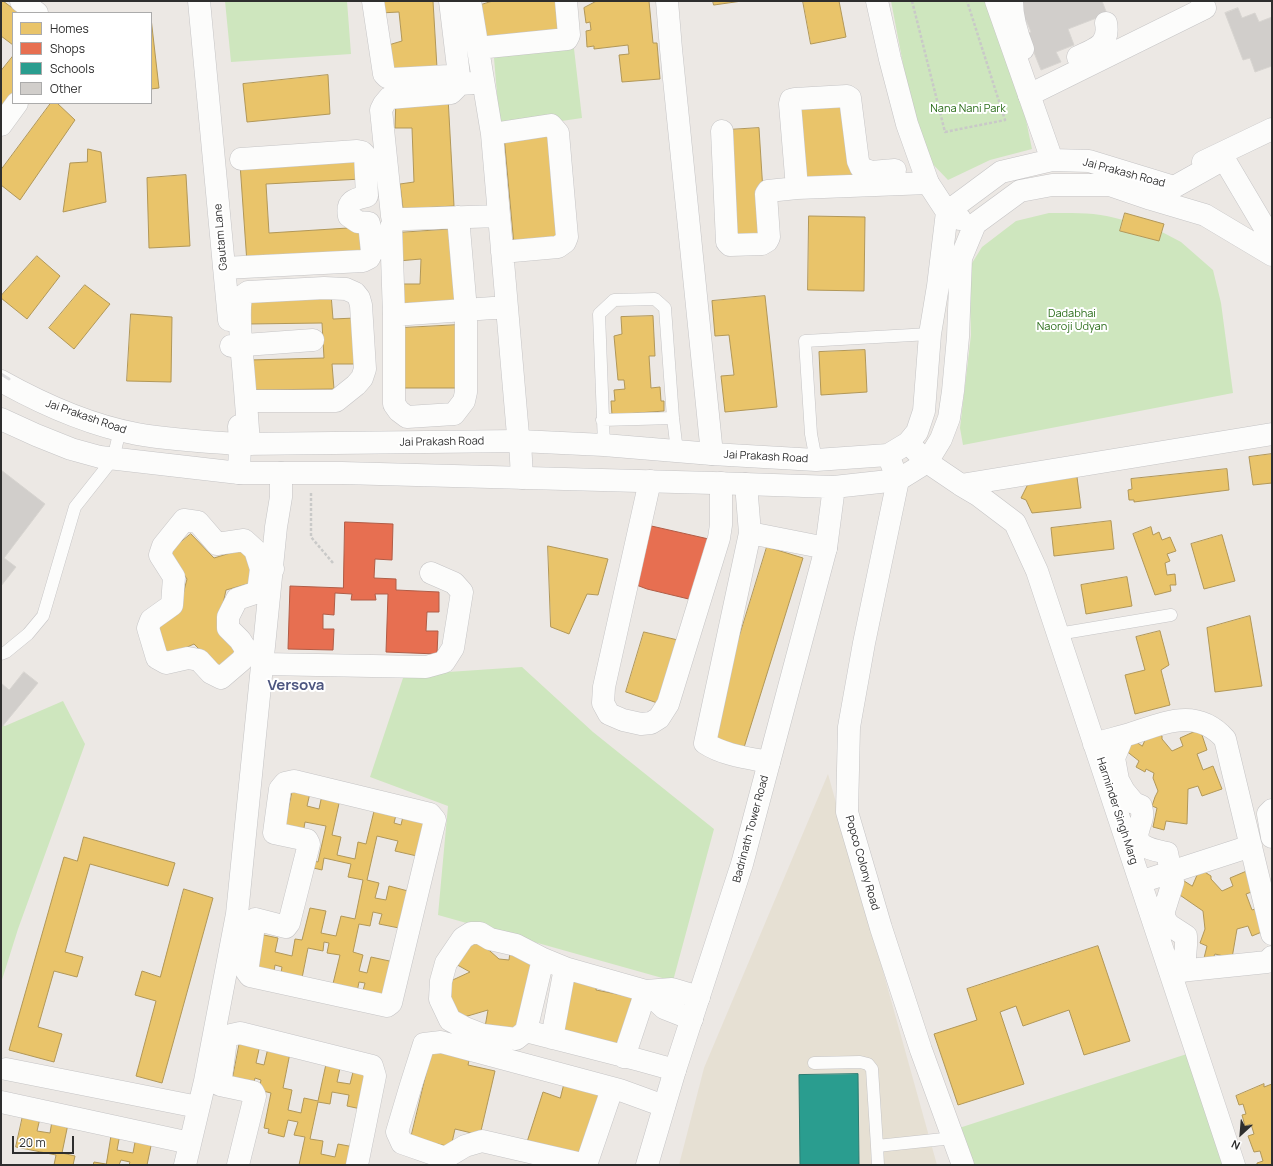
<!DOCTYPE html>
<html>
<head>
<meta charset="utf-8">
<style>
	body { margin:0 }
	#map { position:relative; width:1273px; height:1166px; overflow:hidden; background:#ece8e4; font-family:Manrope,sans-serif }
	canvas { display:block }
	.frame { position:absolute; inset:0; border:2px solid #2e2e2e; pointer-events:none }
	.legend { position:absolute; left:12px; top:12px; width:140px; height:92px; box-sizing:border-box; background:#fff; border:1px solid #ababab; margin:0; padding:5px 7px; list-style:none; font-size:12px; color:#2e2e2e }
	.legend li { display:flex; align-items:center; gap:8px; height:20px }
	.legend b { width:20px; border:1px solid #ababab }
	.north { position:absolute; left:1221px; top:1114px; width:40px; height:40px; -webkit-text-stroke:3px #fff; paint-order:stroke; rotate:206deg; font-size:11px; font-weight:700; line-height:16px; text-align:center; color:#2e2e2e }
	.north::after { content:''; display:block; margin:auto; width:14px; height:18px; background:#2e2e2e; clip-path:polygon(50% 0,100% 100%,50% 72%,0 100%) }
	.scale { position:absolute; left:12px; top:1136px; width:62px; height:18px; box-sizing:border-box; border:2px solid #2e2e2e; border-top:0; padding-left:5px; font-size:12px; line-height:14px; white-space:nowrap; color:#2e2e2e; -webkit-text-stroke:3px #fff; paint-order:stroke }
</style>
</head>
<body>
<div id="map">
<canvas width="1273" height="1166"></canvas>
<div class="frame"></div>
<ul class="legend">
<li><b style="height:11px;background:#e9c46a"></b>Homes</li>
<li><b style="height:11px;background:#e76f51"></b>Shops</li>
<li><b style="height:11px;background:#2a9d8f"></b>Schools</li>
<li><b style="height:11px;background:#d1cecb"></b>Other</li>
</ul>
<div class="north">N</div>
<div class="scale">20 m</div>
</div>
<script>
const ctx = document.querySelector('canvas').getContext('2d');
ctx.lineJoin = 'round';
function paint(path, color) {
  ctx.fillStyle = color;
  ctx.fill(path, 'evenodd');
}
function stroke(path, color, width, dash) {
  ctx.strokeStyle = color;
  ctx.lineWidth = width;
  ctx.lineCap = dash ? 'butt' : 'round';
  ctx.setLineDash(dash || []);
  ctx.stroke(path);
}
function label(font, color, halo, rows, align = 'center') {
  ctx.font = font + ' Manrope,sans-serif';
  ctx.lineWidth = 4;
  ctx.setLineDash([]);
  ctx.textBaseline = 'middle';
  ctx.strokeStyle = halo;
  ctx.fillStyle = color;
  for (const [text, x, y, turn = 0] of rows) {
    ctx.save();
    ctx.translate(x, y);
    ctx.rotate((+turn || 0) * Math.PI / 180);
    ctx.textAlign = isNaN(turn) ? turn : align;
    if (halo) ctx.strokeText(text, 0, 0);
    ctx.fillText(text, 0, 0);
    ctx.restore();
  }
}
paint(new Path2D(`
	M828 774 937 1165H679L704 1068Z`), '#e6e0d3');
paint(new Path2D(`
	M225 1H347L351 54 231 62Z
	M891 1H988L1020 91 1032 149 990 160 948 180 925 156 909 95Z
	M573 40 582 118 500 130 493 46Z
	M1049 213C1076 213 1097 212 1123 220L1120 231 1159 241 1162 232 1181 242 1213 270 1221 303 1233 393 963 445 960 428 971 335 969 268 982 247 1016 221Z
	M522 667 593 732 714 829 673 981 438 915 448 806 370 777 404 675Z
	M63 701 85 744 18 929 1 983V724L5 726Z
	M1193 1052 1229 1165H968L956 1129Z`), '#cee6be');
const homes = new Path2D(`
	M1 1H3L19 13H13V45L1 36Z
	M379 1H433L437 68 388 71 385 46 402 41 399 12 380 13Z
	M493 1H563L567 38 483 46 481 5Z
	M597 1H649L653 43H657L660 79 622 82 619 55 629 54 628 45 594 49V46L587 47 586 31 591 30 590 22 586 23 584 8Z
	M713 1H742L714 5Z
	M803 1H839L846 37 811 44Z
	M151 18 159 88 151 89Z
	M13 56V99L1 115V71Z
	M328 75 330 114 247 122 243 84Z
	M448 97 454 206 403 209 400 184 414 182 412 128H395L396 99Z
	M848 98 853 177 799 180 795 101Z
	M51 103H57L75 120 20 200 1 185V170Z
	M553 128 562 242 514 245 504 136Z
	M759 128 766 239 731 243 727 130Z
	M88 149 101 152 106 202 63 212 70 163 87 162Z
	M361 157 362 179 266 184 269 233 364 227 366 256 247 263 240 164Z
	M186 175 190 246 149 248 147 178Z
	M1125 213 1164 224 1159 241 1120 231Z
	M809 216 865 217 864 291 808 290Z
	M455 229 458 305 399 311 398 284H420L421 259 398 261 397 233Z
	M37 256 60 276 27 319 1 298V296Z
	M85 285 110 304 74 349 49 328Z
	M331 294 333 319 355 318 358 364H332L334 389 252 390 250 360 324 358 322 323 248 324 247 298Z
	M765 296 777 407 725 412 721 376 734 375 729 335 715 336 712 301Z
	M131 314 172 317 171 382 127 381Z
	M653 316 655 356H649L651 388 660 387 661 401H664V411L612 415 611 401H615L614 390 625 389 624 380H618L614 336 622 334 621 317Z
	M459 325 460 388H403L402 328Z
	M865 350 867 392 821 395 819 352Z
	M1272 454V483L1253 485 1249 457Z
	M1227 469 1229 490 1134 502V500H1129L1128 490 1132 489 1131 479Z
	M1077 477 1081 508 1032 513 1026 500 1021 498 1028 484Z
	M1111 521 1114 549 1054 556 1051 528Z
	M1151 527 1153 535 1159 532 1162 540 1170 537 1176 551 1167 554 1170 561 1165 563 1167 575 1175 574 1176 585H1170L1171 591 1155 595 1133 534Z
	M191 534 214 558 247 548 258 581 226 590 218 627 238 649 218 668 194 644 163 658 152 626 178 614 187 579 169 552Z
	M1222 535 1235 581 1204 589 1191 544Z
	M548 546 608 559 598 595 587 594 569 634 551 627Z
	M767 547 803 558 742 754 707 743Z
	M1127 577 1132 606 1086 614 1081 585Z
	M1250 616 1262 686 1215 692 1207 628Z
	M1160 631 1169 665 1161 670 1170 705 1135 714 1125 675 1145 670 1136 637Z
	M644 632 682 641 663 705 626 692Z
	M1151 728 1162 736V739L1172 751 1183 746 1180 738 1200 729 1207 750 1197 754 1203 770 1213 766 1222 789 1202 796 1198 786 1188 789 1187 824 1166 821 1164 830 1153 827 1157 808 1152 806 1155 797 1158 791 1153 778 1154 773 1146 769 1145 772 1136 767 1139 761 1125 750 1132 739 1142 746Z
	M293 789 310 793 307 806 319 809 322 795 340 799 332 835 341 837 337 855 355 859 358 842 366 844 375 807 397 811 394 823 401 825 404 812 426 817 417 856 395 851 398 841 377 836 367 880 379 883 375 898 386 900 389 886 408 891 399 928 379 924 382 914 373 912 370 926 359 924 353 952 363 955 359 971 367 973 371 957 394 962 384 1003 361 998 365 983 359 982 356 997 331 992 340 955 327 953 329 943 324 942 323 951 308 948 301 983 280 978 282 967 275 965 273 977 251 973 259 934 278 938 275 952 292 956 295 939 302 940 310 908 326 911 321 933 336 936 341 916 355 919 363 880 348 877 351 864 324 858 322 870 305 866 306 859 318 862 326 826 305 822 303 834 285 827Z
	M84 837 175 863 168 886 90 864 65 952 83 957 77 977 54 971 38 1027 62 1034 54 1062 9 1050 64 857 77 861Z
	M1200 869 1211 876V879L1222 891 1233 886 1230 878 1249 870 1257 890 1246 894 1252 910 1263 906 1269 929 1252 936 1248 926 1237 929 1232 958 1215 954 1211 962 1204 958 1207 946 1200 943 1205 929 1203 911 1174 891 1181 879 1192 886Z
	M184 889 213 898 162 1083 136 1076 156 1001 135 995 142 971 160 977Z
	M474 937 499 959 509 960 510 952 533 958 515 1034 485 1027 488 1010 454 1020 444 984 470 972 452 962Z
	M1098 946 1130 1041 1084 1055 1069 1010 1023 1026 1016 1006 1000 1012 1024 1084 958 1105 934 1034 977 1020 967 989Z
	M568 976 597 982 596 990 632 997 622 1045 556 1032Z
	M240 1041 260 1045 256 1063 264 1065 268 1048 290 1053 283 1088 292 1090 288 1110 301 1113 304 1098 318 1101 326 1064 340 1068 337 1082 350 1084 353 1072 368 1075 361 1109 347 1106 349 1095 332 1092 330 1104 318 1102 310 1139 323 1141 321 1154 335 1157 338 1144 354 1147 350 1165H299L305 1137 294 1135 298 1122 288 1120 284 1137 268 1133 269 1129 264 1128 271 1093 259 1090 261 1080 255 1078 253 1087 232 1083Z
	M433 1047 470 1056 468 1065 495 1071 480 1135 455 1129 451 1147 411 1138Z
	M566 1077 602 1091 584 1158 527 1142 543 1092 560 1098Z
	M1264 1084V1087L1272 1084V1165H1257V1163L1263 1161 1260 1151 1254 1152 1248 1136 1254 1134 1251 1124 1245 1126 1242 1115 1246 1114 1243 1104 1239 1105 1236 1096Z
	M24 1111 41 1114 37 1131 50 1133 52 1121 68 1124 62 1153 75 1156 73 1165H54L56 1155 16 1147Z
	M112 1132 120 1134 117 1150 133 1153 136 1137 152 1141 147 1165H129L130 1162 121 1160 119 1165H93L94 1162 106 1164Z`);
paint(homes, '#e9c46a');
stroke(homes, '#b19758', 1);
const shops = new Path2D(`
	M345 522 393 524 392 560 375 559 374 578 396 579V590L439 592V612H427L426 631H438L437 654 386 652 388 594H375L376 600H351L352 594 335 593 334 615 323 614V629H334L333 650 288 649 290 586 343 588Z
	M647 525 713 540 697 601 647 589 631 583Z`);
paint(shops, '#e76f51');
stroke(shops, '#b05c46', 1);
const schools = new Path2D(`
	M858 1074 859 1165H800L799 1075Z`);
paint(schools, '#2a9d8f');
stroke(schools, '#2b7c72', 1);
const building = new Path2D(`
	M1020 1H1102L1107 14 1068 29 1074 45 1056 52 1061 62 1041 70 1033 50 1021 36 1031 32 1026 20 1021 22Z
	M1238 8 1242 18 1255 13 1259 22 1272 17V66L1255 72 1250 58 1243 60 1225 13Z
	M1 470 45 504 4 558 16 567 1 586Z
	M24 672 38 683 1 728V683L9 690Z`);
paint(building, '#d1cecb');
stroke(building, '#d7d4d0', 1);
const lane = new Path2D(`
	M602 420 673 418
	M604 445 599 314 614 300 655 299 665 308 673 418 677 451
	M816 460 811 434 805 341 930 334
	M1058 634 1171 615
	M1 654 6 652 28 634 43 616 75 507 113 459 120 430
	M814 1063 860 1062 868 1064 872 1069 877 1146 878 1165
	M877 1146 953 1138`);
const street = new Path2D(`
	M21 1 37 13
	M199 1 229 320
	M373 1 384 74 387 77 392 79 449 76 460 84 473 83
	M450 1 460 84
	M470 1 492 134 518 435 520 441 522 478
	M667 1 671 49 712 454
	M1012 1C1012 17 1017 34 1023 49
	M478 48 567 39 569 35 566 1
	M1078 57C1095 49 1110 45 1106 23
	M460 84 451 93 389 98 384 104 381 110 392 216 398 219H407L499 216
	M1029 95 1205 8 1202 1
	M1 125 17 103
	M722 131 727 242 730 245 762 244 767 241 769 237 766 194 768 191 797 188 928 183
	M492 134 551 125 558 133 567 237 565 242 558 247 502 252
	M1203 162 1272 129
	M797 188 790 104 791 100 795 99 847 96 850 98 858 161 861 168 871 172 895 170
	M398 219 391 227 394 315 507 307
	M224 268 363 261 369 258 372 252 369 223 358 222 349 216C346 201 355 199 367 196L365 155 362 152 357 151 241 159
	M394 315V404L399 411 407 417 454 414 464 401 466 392V310L458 217
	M231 346 313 340
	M246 401H336L356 385 362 378 365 369 361 305 359 298 355 293 346 289 324 288 248 292 241 297C238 316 241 336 242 355 245 385 247 415 249 444
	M908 443 927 462 961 485 978 495 1015 523 1037 571 1234 1165
	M888 455 898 480 864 643 849 727 847 812 881 928 921 1050 963 1165
	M239 473 240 444 239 426
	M650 481 604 687 603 703 609 714 623 720 641 724 651 723 659 718 668 704 719 538 721 525V483
	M746 484 750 533
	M961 485 1272 434
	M261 569 258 592 237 599 228 617V628L240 640 247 651 242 660 221 678 211 673 199 660 188 658 166 663 157 658 148 628 151 620 172 605 174 577 160 555 163 546 184 520 198 522 217 544 244 540 255 550 261 569H273
	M263 664 426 667 444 662 453 648 462 592 454 583 431 573
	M1123 736 1114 758 1118 780 1124 791 1134 803 1141 806C1144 819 1141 819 1138 831 1134 848 1155 850 1167 853L1173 882 1164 911V918L1169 925 1186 936V945L1184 971
	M1094 744C1107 740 1121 737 1133 733 1167 722 1197 708 1225 739L1272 934
	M769 762C748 758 723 755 705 743L750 533 826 548
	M294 781 430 814 435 820 391 1003 387 1006 250 976 247 972 255 919 286 927 289 923 309 844 307 840 274 833 280 789 285 783Z
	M1272 810 1268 814 1272 837
	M1140 882 1251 846
	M1170 972 1267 962 1272 957
	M646 991 664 1008 692 1019
	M526 1031 543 959
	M552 1038 565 968
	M624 1057 646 991
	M6 1069 198 1107
	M675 1070 639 1060 526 1031 516 1039 483 1035 465 1028 450 1020 440 999 441 981 446 963 463 938 471 933H480L490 939 516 945 543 959 565 968 646 991 672 989 699 997
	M1 1102 190 1143
	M185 1165 205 1081 237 914 276 527 281 497V473
	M238 1165 255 1096 253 1092 220 1085 226 1040 231 1035 240 1033 372 1066 375 1076 357 1165
	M586 1165 482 1141 465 1146 445 1158 402 1143 397 1132 411 1085 424 1044 441 1042 620 1090 664 1106
	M586 1165 612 1089`);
const secondary = new Path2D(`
	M877 1 890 59 907 124 928 183 947 212 960 219
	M996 1 1052 160
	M1 381C44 405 89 425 137 434 171 440 206 442 240 444L520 441 604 445 712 454 816 460 888 455 908 443 917 432 924 411 930 334 938 286 947 212 1001 172 1052 160 1089 161 1174 187 1224 159 1269 235 1272 236
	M1 419 36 435 71 449 100 457 239 473H342L713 483 834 487 898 480 927 462 941 439 949 418 953 391 958 337 961 258 975 224 1020 191 1052 185H1110L1151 199 1205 215 1272 255
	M647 1165 675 1070 742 864 826 548 834 487`);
stroke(lane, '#c5c4c5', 13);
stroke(street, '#c5c4c5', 23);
stroke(secondary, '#c5c4c5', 23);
stroke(new Path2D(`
	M912 1 945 132 1005 120 967 1
	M311 493V537L333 563`), '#c9c9c8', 2.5, [3, 2]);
stroke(lane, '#fcfcfb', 12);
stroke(street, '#fcfcfb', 22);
stroke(secondary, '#fcfcfb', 22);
stroke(new Path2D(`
	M1 374 9 379`), '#dfdfe1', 3);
label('11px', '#2c6e1b', '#fff', [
	["Nana Nani Park",968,109],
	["Dadabhai",1072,314],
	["Naoroji Udyan",1072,327]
]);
label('11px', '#2e2e2e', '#fff', [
	["Jai Prakash Road",1124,173,15],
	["Gautam Lane",221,237,-95],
	["Jai Prakash Road",86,417,19],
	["Jai Prakash Road",442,442,-1],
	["Jai Prakash Road",766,457,3],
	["Harminder Singh Marg",1117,811,72],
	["Badrinath Tower Road",751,829,-75],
	["Popco Colony Road",862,863,74]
]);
label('bold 15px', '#4d5680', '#fff', [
	["Versova",296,686]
]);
</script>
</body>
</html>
